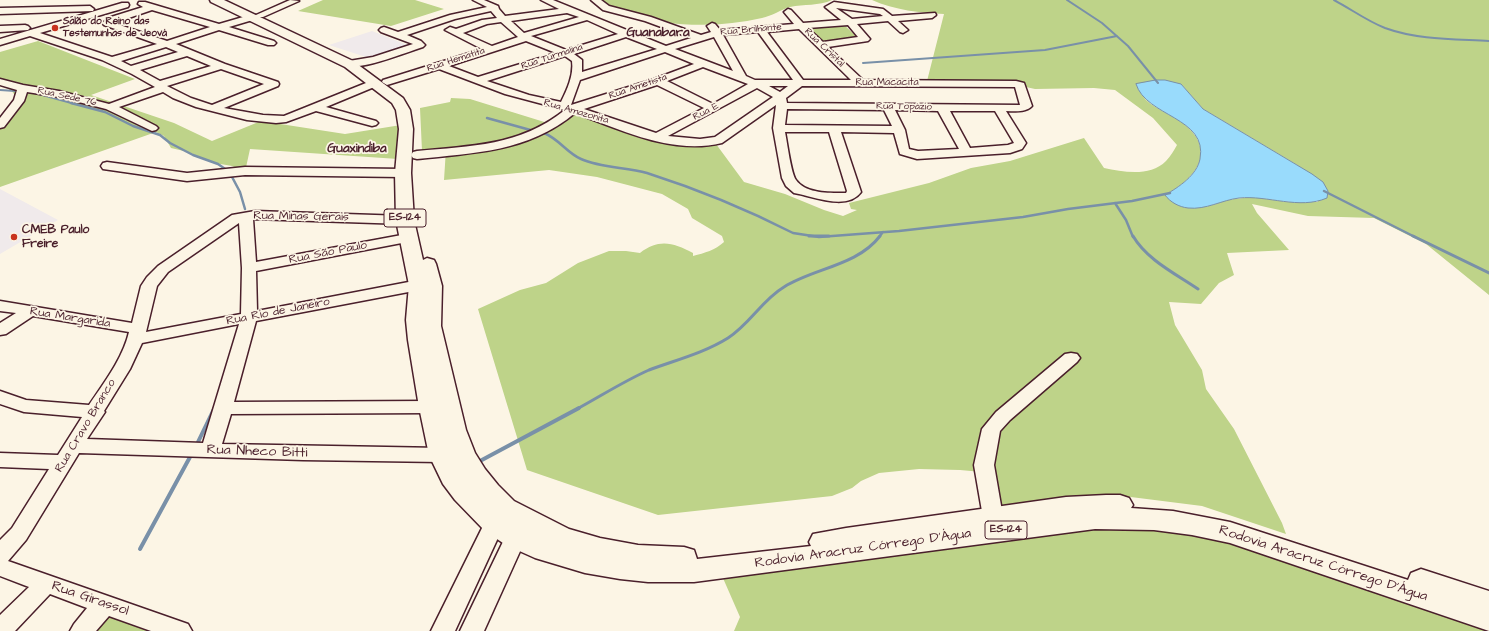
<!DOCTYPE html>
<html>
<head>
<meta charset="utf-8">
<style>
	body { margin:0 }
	canvas { display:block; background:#fcf5e5 }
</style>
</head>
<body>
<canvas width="1489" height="631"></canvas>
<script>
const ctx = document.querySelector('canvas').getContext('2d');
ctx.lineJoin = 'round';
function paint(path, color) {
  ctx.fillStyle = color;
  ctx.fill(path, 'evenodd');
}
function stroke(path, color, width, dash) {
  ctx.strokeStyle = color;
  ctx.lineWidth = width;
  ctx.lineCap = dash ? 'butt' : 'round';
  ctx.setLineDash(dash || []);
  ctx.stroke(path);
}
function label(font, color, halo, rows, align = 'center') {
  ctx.font = font + ' "Architects Daughter",sans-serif';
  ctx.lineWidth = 3.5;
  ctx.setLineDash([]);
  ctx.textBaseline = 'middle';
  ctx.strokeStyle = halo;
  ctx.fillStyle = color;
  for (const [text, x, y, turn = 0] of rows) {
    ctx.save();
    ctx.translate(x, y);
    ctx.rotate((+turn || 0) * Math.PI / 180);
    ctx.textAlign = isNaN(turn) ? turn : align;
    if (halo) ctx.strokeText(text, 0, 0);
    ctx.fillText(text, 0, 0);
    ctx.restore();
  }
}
paint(new Path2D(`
	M372 31 410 46 369 58 329 45Z
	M0 189 58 220 0 254Z`), '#f0eaeb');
paint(new Path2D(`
	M323 0H415L444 9 391 26 298 11Z
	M595 0H832C819 6 804 4 790 7 780 10 772 16 762 18 719 28 671 27 629 15 617 12 606 5 595 0Z
	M872 0H1489V295L1426 244 1374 218 1308 216 1252 204 1257 213 1289 250 1227 253 1234 275 1219 283 1201 304 1169 302 1175 325 1202 370 1206 389 1234 429 1282 523 1286 534 1202 506 1115 495 1039 509 990 514 982 472 960 470 919 469 879 473 861 481 852 488 832 496 658 515 527 470 478 309 520 290 546 283 578 263 609 251H626L640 253C659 238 674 243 693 253V256C705 253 715 250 724 242L722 236 692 218 688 209 662 194 597 177 549 170 444 180 446 149 422 151 420 108 450 102 451 98 470 99 554 125 576 114 665 143 716 144 744 182 785 194 824 210 843 216 857 210 851 209 849 203 929 183 971 168 1010 161 1084 138 1104 168C1124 172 1150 177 1166 161 1171 156 1174 150 1177 145L1153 118 1115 90 1094 88 1035 89 1017 85H926L944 14C921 13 894 10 872 0ZM1137 84H1181L1203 109 1297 165 1318 202H1288L1253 197 1225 200 1216 204 1204 207H1187L1178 205 1165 195C1199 177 1218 148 1180 121 1169 113 1156 109 1146 100 1142 96 1140 89 1137 84Z
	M843 24 858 38 822 42 809 28Z
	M38 41 135 79 91 95 174 123 212 141 261 121 345 134 401 125 398 159 250 149 245 172 232 166 215 163 188 152 171 148 164 136 156 132 0 187V116L15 112C18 97 16 90 0 86V52Z
	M1190 526 1489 631H734L740 617 719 569 1007 531Z
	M101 611 157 631H84Z`), '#bed389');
const water = new Path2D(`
	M1156 80H1165L1181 84 1203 109 1312 174 1323 182 1328 191 1327 198C1299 210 1268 195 1239 198 1222 200 1206 210 1188 208 1179 207 1170 202 1165 195 1179 187 1197 175 1200 159 1208 117 1146 117 1136 84Z`);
paint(water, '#99dbfc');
stroke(water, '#7990a8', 1);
stroke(new Path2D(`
	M1067 0 1102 23 1128 46 1158 83
	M1334 0C1351 9 1367 21 1385 28 1418 40 1455 39 1489 41
	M863 63 1045 50 1117 36
	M0 90 15 91
	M35 93 75 104`), '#7990a8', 2);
stroke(new Path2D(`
	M71 103 105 112 133 126 160 135 170 143 193 155 218 164 228 171
	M487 118 534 131
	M544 133C559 139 567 153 581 159 601 168 626 167 647 173 697 189 746 209 793 233L819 237 899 231 1023 217 1068 209 1132 201 1170 193
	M231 175 240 192 245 209
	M1324 191 1415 237
	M1115 203 1126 220 1133 237
	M879 237 883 232`), '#7990a8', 2.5);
stroke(new Path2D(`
	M809 236H829
	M1133 236C1147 260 1176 274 1198 289
	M1413 236 1489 273
	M577 409C601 396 624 381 649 370 676 360 704 353 728 338 750 324 762 300 784 287 814 268 857 266 880 236`), '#7990a8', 3);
stroke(new Path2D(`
	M198 442 214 409
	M480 461 579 408
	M140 549 190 457`), '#7990a8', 4);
const minor = new Path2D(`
	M290 0 299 1 263 17H257L256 19 229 27 274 41 276 43 274 45H268L219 30 176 44 225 64 278 82 279 84 278 86 224 108 263 115 284 116 371 81H379L380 83 379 85 326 107 376 121 378 123 376 125 372 126 316 111 286 122 276 123 247 120 196 107 173 98 163 92 119 107 156 126 158 128 156 130 152 131 106 109 59 97 27 92 24 101 4 127 0 128V118L14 100 17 90 0 85V79L23 85 59 91 109 104 155 87 132 74 102 60 30 36 0 45V39L122 3H128L129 5 128 7 40 33 112 57 157 44 104 25 102 23 111 17 143 7 138 4 139 2H145L219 24 250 15H256ZM152 10 210 27 167 41 114 23ZM166 47 178 52 131 66 121 61ZM187 56 211 66 160 81 140 70ZM221 69 264 84 212 105 191 98 167 86Z
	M473 0H484L498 6 499 9 505 16 559 9 541 0H553L666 46 691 38 645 21 603 10 591 0H601L609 6 651 17 701 35 711 32 707 26 712 23 715 24 720 30 794 24 784 12 788 9 791 10 803 23 841 20 825 7 834 2 883 9 892 16 935 13 936 15 932 18 898 21 908 30 903 33 900 32 888 21 857 24 870 39 868 41 828 47 863 80 1016 81 1024 83 1032 106C1025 113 1015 111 1006 111L1026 143 1022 149 1010 153 917 159 900 154 894 133 841 132 861 192C848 210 817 198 799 194L794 193 786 186 782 178 773 128 776 105 722 143C672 155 621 130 575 113 528 152 475 153 417 159L413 158 411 155 413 152 417 151C471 146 520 146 565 110L505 94 439 69 387 85 382 82 383 80 482 49 445 30 450 27 456 29 482 20 497 18 491 11 455 19 407 35 421 41 425 45 423 47C410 51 353 74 344 64L349 61 373 57 413 44 381 32 379 30 381 28 384 27 398 32 450 15 487 7ZM836 8 880 14 883 16 852 19ZM567 13 579 17 524 33 511 21ZM587 20 618 34 566 50 531 36ZM501 22 518 37 492 46 463 33 487 24ZM848 25 858 37 823 42 808 28ZM799 29 851 80H803L767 32ZM758 32 793 80H755L746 76 723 35ZM626 37 657 49 582 72V60L574 54ZM714 37 733 71 675 49ZM526 41 556 53 478 77 449 66ZM665 52 694 64 654 79 571 105 580 80ZM565 56 572 61C574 75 567 90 561 102L529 95 487 81ZM703 67 748 84 713 104 667 81ZM657 85 704 108 656 133 584 109ZM769 86H788L780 92ZM802 86 1015 87 1020 105 787 103 786 98ZM757 88 773 97 715 137 700 139 668 136ZM787 109 884 110 892 126 785 125ZM895 110 938 111 959 149 918 151 909 149 905 130ZM950 111H995L1014 143 1008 145 970 148ZM785 132H829L847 191 846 193C830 193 806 194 796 180 791 174 787 141 785 132Z
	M90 6 94 9 93 11 0 14V8Z
	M25 25 28 26 30 28 28 30 0 32V26Z
	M107 162 187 173 245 167 403 169 407 170 409 173 407 176 403 177 245 175 187 181 103 169 101 166 103 163Z
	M255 211 405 216 410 217 412 220 410 223 405 224 253 219 256 262 407 234 412 235 414 238 412 241 407 242 256 271 257 311 419 280 424 282 427 285 424 288 419 290 256 321 234 402 430 401 436 403 439 407 436 411 430 413 231 414 222 444 441 448 448 450 451 455 448 460 441 462 303 460 79 453 26 540 8 561 188 624 192 631H151L109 616 96 631H70L74 624 87 608 50 594 15 631H0V615L29 587 0 576V540L12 528 49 469 0 467V453L58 455 82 417 24 412 0 404V391L26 400 89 405C104 383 123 358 129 332L33 316 6 334 0 335V323L16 313 0 311V301L132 323 141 286 147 277 158 266 232 215ZM239 223 242 268 241 314 146 332 157 286 168 272ZM239 324 203 443 87 439 105 412 104 411 130 369 142 343Z
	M1071 353 1077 354 1080 358 1077 362 1010 420 1000 431 994 465 1003 517 1000 523 993 525 986 523 983 517 974 465 982 429 996 412 1065 354Z
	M500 508 507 510 510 516 502 529 455 631H431L487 518 493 510Z
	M520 519 527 521 531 527 484 631H460L513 521Z`);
const major = new Path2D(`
	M210 0H224L353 61 403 98 410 110 413 129 411 173 414 220 423 260 427 258 434 260 436 264 442 286 441 326 466 430 475 453 485 469 498 485 514 501 569 529 600 538 638 545 684 547 694 550 697 559 811 546 809 542 813 534 846 528 1066 497 1106 495H1120L1129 498 1133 505 1131 508 1173 511 1230 522 1408 580 1411 573 1421 569 1489 591V631L1230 543 1192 535 1154 530 1095 529 694 582H648L620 579 585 573 535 558 506 545 485 531 455 500 443 484 429 455 419 407 408 340 406 320 409 285 396 220 395 173 399 129 396 110 392 103 345 67 211 2Z`);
stroke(minor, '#4a1f2b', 3);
stroke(major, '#4a1f2b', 3);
paint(minor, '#fcf5e5');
paint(major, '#fcf5e5');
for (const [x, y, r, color] of [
	[55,28,4,"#c8321e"],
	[14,237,4,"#c8321e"]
]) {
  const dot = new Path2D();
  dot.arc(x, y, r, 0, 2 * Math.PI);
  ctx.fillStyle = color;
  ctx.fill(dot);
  stroke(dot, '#fcf5e5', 1.5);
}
label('bold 10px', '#4a1f2b', '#fcf5e5', [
	["Salão do Reino das",63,22],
	["Testemunhas de Jeová",63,34]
], 'left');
label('10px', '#4a1f2b', '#fcf5e5', [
	["Rua Brilhante",751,30,-5],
	["Rua Cristal",824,48,44],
	["Rua Turmalina",552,57,-18],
	["Rua Hematita",456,60,-18],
	["Rua Macacita",887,83],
	["Rua Ametista",638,87,-19],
	["Rua Sede 76",67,97,12],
	["Rua Topázio",904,107,1],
	["Rua Amazonita",576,112,16],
	["Rua E",706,112,-27]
]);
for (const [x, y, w] of [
	[405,218,42],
	[1006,530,42]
]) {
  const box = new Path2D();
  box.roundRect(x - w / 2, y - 9, w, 18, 3);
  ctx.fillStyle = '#fcf5e5';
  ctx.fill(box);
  stroke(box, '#4a1f2b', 1);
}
label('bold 11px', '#4a1f2b', null, [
	["ES-124",405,218],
	["ES-124",1006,530]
]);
label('12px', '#4a1f2b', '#fcf5e5', [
	["Rua Minas Gerais",301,217,1],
	["Rua São Paulo",328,253,-11],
	["Rua Rio de Janeiro",278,312,-11],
	["Rua Margarida",70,318,9],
	["Rua Cravo Branco",86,426,-59]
]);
label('bold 12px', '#4a1f2b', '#fcf5e5', [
	["CMEB Paulo",22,230],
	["Freire",22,244]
], 'left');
label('bold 13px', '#4a1f2b', '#fcf5e5', [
	["Guanabara",658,33],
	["Guaxindiba",357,149]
]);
label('14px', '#4a1f2b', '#fcf5e5', [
	["Rua Nheco Bitti",257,452,2],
	["Rodovia Aracruz Córrego D'Água",863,549,-8],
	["Rodovia Aracruz Córrego D'Água",1323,564,18],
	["Rua Girassol",90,599,19]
]);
</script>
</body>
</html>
